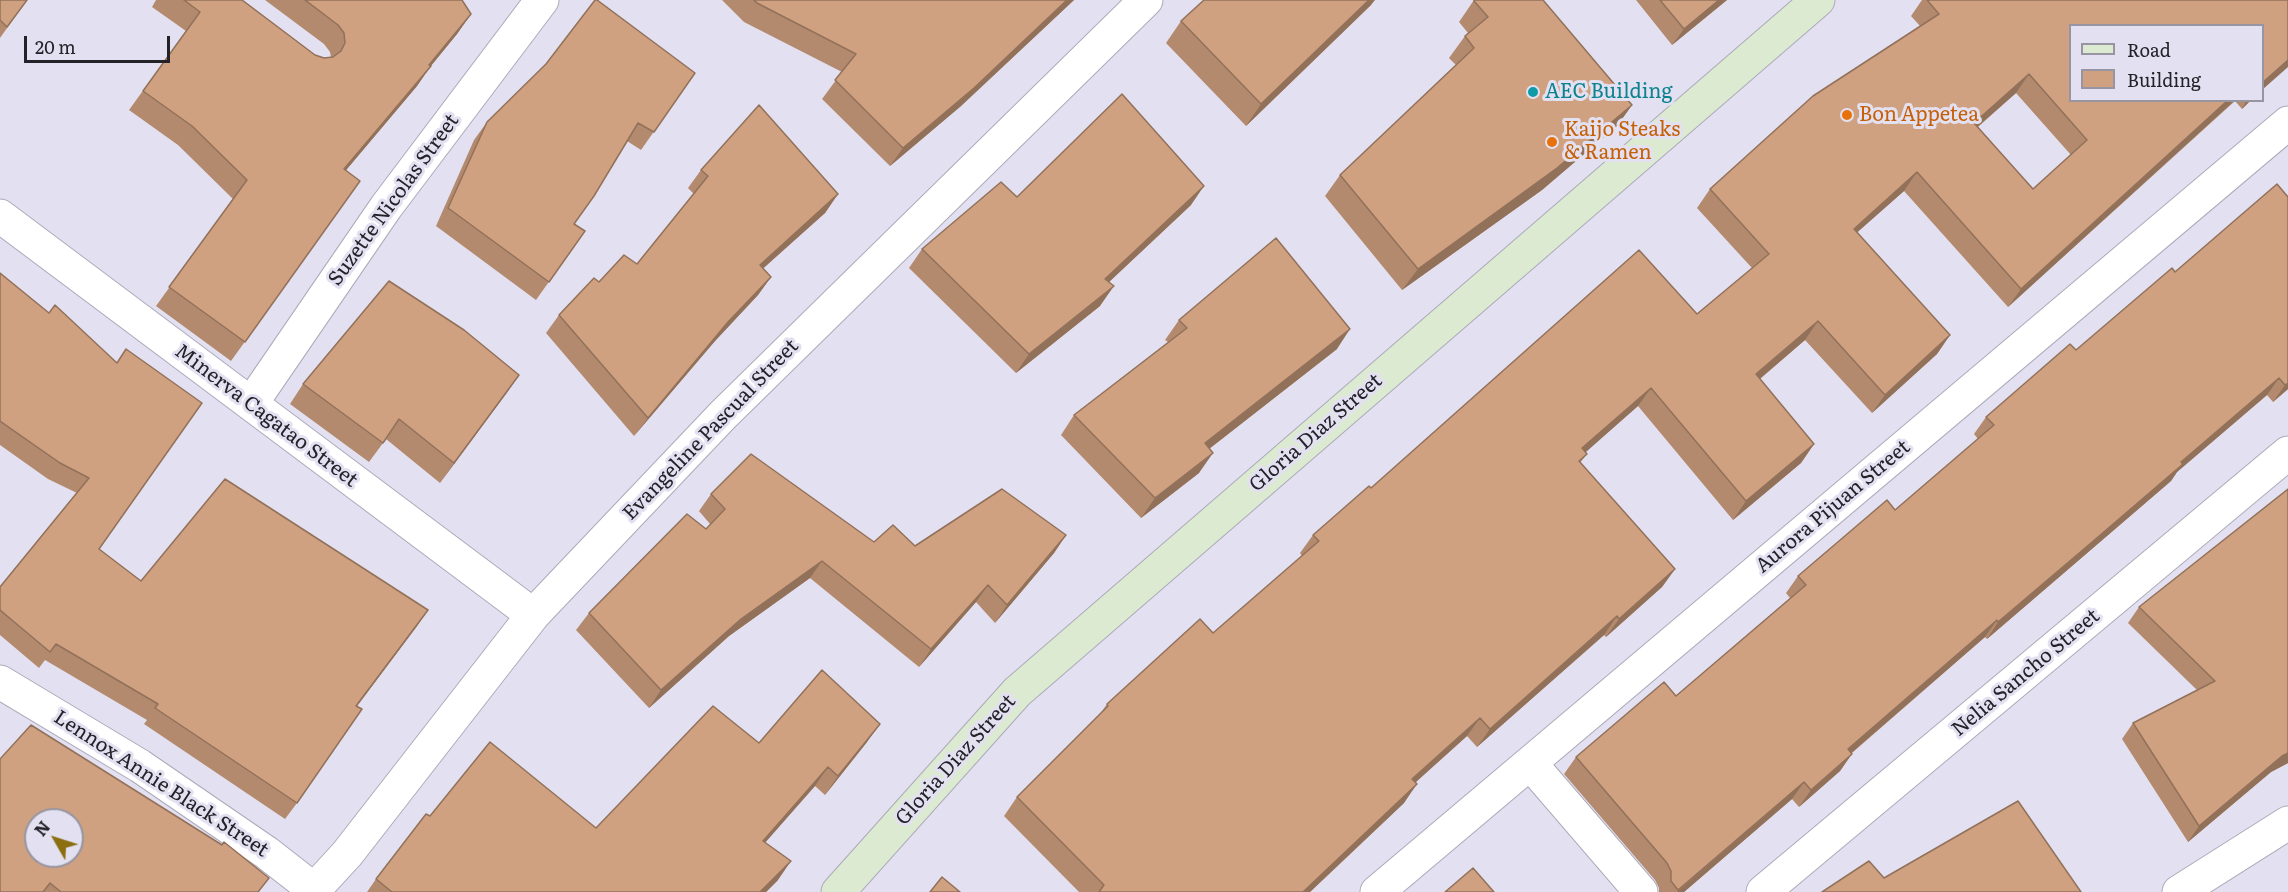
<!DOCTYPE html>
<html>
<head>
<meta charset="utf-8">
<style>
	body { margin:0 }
	#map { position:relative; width:2288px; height:892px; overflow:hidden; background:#e3e1f1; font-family:Literata,serif }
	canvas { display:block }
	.legend { position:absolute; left:2069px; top:24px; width:195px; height:78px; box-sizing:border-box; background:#e3e1f1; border:2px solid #9695a1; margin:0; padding:8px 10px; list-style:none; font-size:18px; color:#232228 }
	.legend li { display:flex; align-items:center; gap:12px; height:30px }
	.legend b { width:30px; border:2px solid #9695a1 }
	.north { position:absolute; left:24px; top:808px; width:60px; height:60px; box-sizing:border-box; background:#e3e1f1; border:2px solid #9695a1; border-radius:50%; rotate:309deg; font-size:16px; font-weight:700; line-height:24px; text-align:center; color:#232228 }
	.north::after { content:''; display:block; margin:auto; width:21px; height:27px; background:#8c6f11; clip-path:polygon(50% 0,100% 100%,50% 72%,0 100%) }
	.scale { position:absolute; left:24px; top:36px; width:146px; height:27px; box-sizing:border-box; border:3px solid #232228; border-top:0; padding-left:8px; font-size:18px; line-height:21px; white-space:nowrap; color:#232228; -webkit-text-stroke:4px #e3e1f1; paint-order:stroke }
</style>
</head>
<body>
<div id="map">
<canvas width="2288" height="892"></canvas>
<ul class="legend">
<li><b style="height:8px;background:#dbead0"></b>Road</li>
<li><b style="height:16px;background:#d0a180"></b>Building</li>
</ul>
<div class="north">N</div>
<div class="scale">20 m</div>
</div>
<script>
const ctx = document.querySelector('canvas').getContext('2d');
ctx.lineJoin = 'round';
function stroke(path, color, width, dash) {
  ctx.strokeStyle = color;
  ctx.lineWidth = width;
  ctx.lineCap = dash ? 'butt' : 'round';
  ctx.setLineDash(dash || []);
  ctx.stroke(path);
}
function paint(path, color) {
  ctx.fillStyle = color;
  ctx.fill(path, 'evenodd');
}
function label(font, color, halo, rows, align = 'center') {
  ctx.font = font + ' Literata,serif';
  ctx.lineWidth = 6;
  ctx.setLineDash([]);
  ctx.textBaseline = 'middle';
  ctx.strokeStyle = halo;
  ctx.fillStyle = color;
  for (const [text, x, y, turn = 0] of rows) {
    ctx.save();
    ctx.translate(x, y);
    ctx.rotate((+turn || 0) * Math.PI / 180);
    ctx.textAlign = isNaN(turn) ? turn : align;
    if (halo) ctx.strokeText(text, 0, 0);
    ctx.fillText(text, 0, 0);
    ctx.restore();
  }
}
const street = new Path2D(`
	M0 216 533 615
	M251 404 386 207 542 0
	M0 682 140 766 267 853 317 892
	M1530 763 1641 892
	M312 892 347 854 533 615 723 415 1146 0
	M1377 892 2288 123
	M1763 892 2288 453
	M2179 892 2288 823`);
const secondary = new Path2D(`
	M838 892 1017 692 1818 0`);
stroke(street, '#acaab9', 35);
stroke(secondary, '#acaab9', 35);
stroke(street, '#fff', 33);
stroke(secondary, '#dbead0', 33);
paint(new Path2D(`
	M0 0H27L0 38Z
	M156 0H242L315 55 324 58 331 57 330 52 324 44 265 0H462L471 14 457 34 430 67 417 86 346 170 360 181 231 361 156 306 233 199 178 145 129 110 186 31 152 7Z
	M722 0H1074L961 106 890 166 822 99 842 72 744 22Z
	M1474 0 1632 105 1617 126 1542 190 1402 290 1325 196 1340 175 1456 65 1449 58 1465 36 1468 33 1459 22Z
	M1636 0H1727L1672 45Z
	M1922 0H2288L2262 26 2070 100H2251L2242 109 2235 101 2008 307 1904 191 1857 232 1950 335 1937 354 1872 413 1805 340 1760 379 1814 444 1801 463 1733 520 1638 406 1585 452 1587 454 1580 463 1675 569 1662 587 1606 637 1604 635 1477 747 1467 736 1415 783 1404 803 1310 892H1079L1004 816 1017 797 1098 717 1107 704 1213 633 1302 556 1300 553 1313 535 1371 488 1697 314 1752 268 1697 208 1710 189 1920 26 1911 16ZM2016 93 2071 155 2033 189 1978 127Z
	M1371 5 1246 126 1166 43 1181 21Z
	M695 73 641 150 627 141 574 224 585 231 536 300 436 226 474 140 487 122Z
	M701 170 838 194 825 213 763 268 771 277 758 295 715 341 634 436 546 333 559 315 599 282 637 264 694 194 688 188Z
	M2277 184 2288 389 2273 402 2267 395 2177 472 2171 481 1987 639 1985 637 1852 753 1840 771 1799 807 1792 799 1684 892H1659V888L1655 880 1564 774 1576 757 1676 696 1790 598 1786 593 1798 576 1895 510 1978 439 1974 434 1986 417 2076 350 2175 272Z
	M1017 197 1191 205 1109 282 1100 306 1016 373 909 268 922 249Z
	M0 273 49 313 117 363 126 349 99 549 141 581 417 626 357 706 297 803 285 819 144 724 147 720 45 660 39 668 0 635V587L77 493 48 479 0 445Z
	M1179 320 1337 349 1209 449 1199 473 1141 518 1061 435 1074 415 1168 342 1165 340Z
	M519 375 440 483 386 439 369 462 290 404 303 384Z
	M2288 489V763L2271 772 2188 842 2122 739 2133 723 2197 690 2128 623 2139 607Z
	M711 494 874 542 915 546 1066 535 1054 553 995 623 976 602 919 667 810 578 729 636 649 708 576 630 589 613 706 529 710 524 699 511Z
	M867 742 825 795 815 786 765 842 778 880 766 892H367L376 879 430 816 596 828 759 743Z
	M0 759 259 892H0Z`), '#b38a6e');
paint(new Path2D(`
	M1067 0H1074L961 106 890 166 903 148Z
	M1369 0H1375L1371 5 1246 126 1261 104Z
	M1719 0H1727L1672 45 1684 29Z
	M471 14 457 34 430 67 417 86 331 188 344 169Z
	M2288 60V67L2262 90V83Z
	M2029 74 2016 93 1961 141 1974 123Z
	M2228 100H2235L2008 307 2021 289Z
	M2247 100H2251L2242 109Z
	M1632 105 1617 126 1542 190 1402 290 1418 269Z
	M1917 172 1904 191 1843 245 1856 226Z
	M1204 186 1191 205 1092 298 1105 279Z
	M838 194 825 213 747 283 760 265Z
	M771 277 758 295 715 341 634 436 648 418 728 322Z
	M1114 286 1100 306 1016 373 1029 354Z
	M1818 321 1805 340 1743 393 1756 374Z
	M1350 329 1337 349 1191 463 1205 443Z
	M1950 335 1937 354 1872 413 1885 395Z
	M519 375 506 394 440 483 454 463Z
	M2279 378 2267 395 2177 472 2171 481 1987 639 1998 622 2181 462Z
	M2288 383V389L2273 402 2285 385Z
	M1651 388 1638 406 1569 467 1582 448Z
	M1814 444 1801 463 1733 520 1746 501Z
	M1213 453 1199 473 1141 518 1155 498Z
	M1066 535 1054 553 995 623 1007 605Z
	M822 561 810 578 729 636 649 708 661 690 741 619Z
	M1675 569 1662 587 1606 637 1619 619Z
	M988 585 976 602 919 667 931 649Z
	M428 610 417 626 345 722 356 706Z
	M1617 616 1604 635 1477 747 1490 729Z
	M1997 620 1985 637 1836 766 1848 749Z
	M1480 718 1467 736 1399 797 1412 779Z
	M880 724 867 742 825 795 838 776Z
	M2288 753V763L2271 772 2188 842 2199 826 2282 756Z
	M1852 754 1840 771 1799 807 1811 790Z
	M828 767 815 786 750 860 763 841Z
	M1804 782 1792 799 1684 892H1677Z
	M1417 784 1404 803 1310 892H1303Z
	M791 861 778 880 766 892H760Z`), '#92715a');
const building = new Path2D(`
	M0 0H27L7 27 0 20Z
	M184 0H242L315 55 324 58 333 57 341 51 345 43 344 33 338 25 305 0H462L471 14 429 65 431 66 344 169 360 181 245 342 169 287 247 180 192 126 143 91 200 12Z
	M595 0H597L695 73 654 132 638 123 594 196 574 224 585 231 549 282 448 208 487 122 546 64Z
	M754 0H1067L974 88 903 148 835 80 856 54 757 3Z
	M1204 0H1369L1261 104 1181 21Z
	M1474 0H1543L1632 105 1557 168 1418 269 1340 175 1474 48 1465 36 1488 17 1474 1Z
	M1660 0H1719L1684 29Z
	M1927 0H2288V60L2262 83V26H2070V100H2228L2021 289 1917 172 1854 229 1950 335 1885 395 1818 321 1756 374 1814 444 1746 501 1651 388 1582 448 1587 454 1579 461 1675 569 1619 619 1617 616 1490 729 1480 718 1412 779 1417 784 1303 892H1099L1104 885 1017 797 1108 706 1107 704 1200 619 1213 633 1319 541 1313 535 1369 486 1371 488 1639 250 1697 314 1769 254 1710 189 1813 96 1939 14ZM2029 74 2087 140 2033 189 1974 123Z
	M1122 94 1204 186 1105 279 1114 286 1029 354 922 249 1001 182 1017 197Z
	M759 105 838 194 760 265 771 277 728 322 648 418 559 315 594 278 599 282 624 255 637 264 708 176 701 170Z
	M2277 184 2288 197V383L2285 385 2279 378 2181 462 2183 464 2091 543 1998 622 1997 620 1848 749 1852 754 1811 790 1804 782 1678 890 1671 881V871L1667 863 1576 757 1664 682 1676 696 1806 585 1798 576 1887 500 1895 510 1994 425 1986 417 2070 344 2076 350 2172 268 2175 272Z
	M1276 238 1350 329 1205 443 1213 453 1155 498 1074 415 1187 328 1179 320Z
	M0 273 49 313 55 305 117 363 126 349 202 403 99 549 141 581 225 479 428 610 356 706 362 709 297 803 155 708 158 704 56 644 50 652 0 610V587L89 478 60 463 0 421Z
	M389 281 464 330 519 375 454 463 399 419 383 443 303 384Z
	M751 454 874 542 893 525 915 546 1002 489 1066 535 1007 605 988 585 931 649 822 561 741 619 661 690 589 613 687 514 706 529 725 509 711 494Z
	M2288 489V753L2282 756 2199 826 2133 723 2215 681 2139 607Z
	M822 670 880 724 838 776 828 767 763 841 791 861 760 892H392L376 879 426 814 430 816 490 742 596 828 713 706 759 743Z
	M31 725 222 845 224 842 269 878 258 892H61L50 883 43 892H0V759ZM36 820H72V856H36Z
	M2018 801 2081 892H1822L1869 861 1884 878Z
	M1473 868 1494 892H1445Z
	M942 877 960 892H930Z`);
paint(building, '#d0a180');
stroke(building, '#92715a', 1.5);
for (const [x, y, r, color] of [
	[1533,92,6,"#0f9aa8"],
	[1847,115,6,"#e8710a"],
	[1552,142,6,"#e8710a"]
]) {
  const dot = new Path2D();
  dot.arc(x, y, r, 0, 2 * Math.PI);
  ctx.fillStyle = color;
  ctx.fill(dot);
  stroke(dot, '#e3e1f1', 2);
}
label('20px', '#0d838f', '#e3e1f1', [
	["AEC Building",1545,92]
], 'left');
label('20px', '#c56008', '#e3e1f1', [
	["Bon Appetea",1859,115],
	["Kaijo Steaks",1564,130],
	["& Ramen",1564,153]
], 'left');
label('20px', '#232228', '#e3e1f1', [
	["Suzette Nicolas Street",394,200,-54],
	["Minerva Cagatao Street",266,416,37],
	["Evangeline Pascual Street",711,430,-46],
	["Gloria Diaz Street",1316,433,-41],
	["Aurora Pijuan Street",1833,507,-40],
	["Nelia Sancho Street",2026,673,-40],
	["Gloria Diaz Street",956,760,-48],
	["Lennox Annie Black Street",161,784,33]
]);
</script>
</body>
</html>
